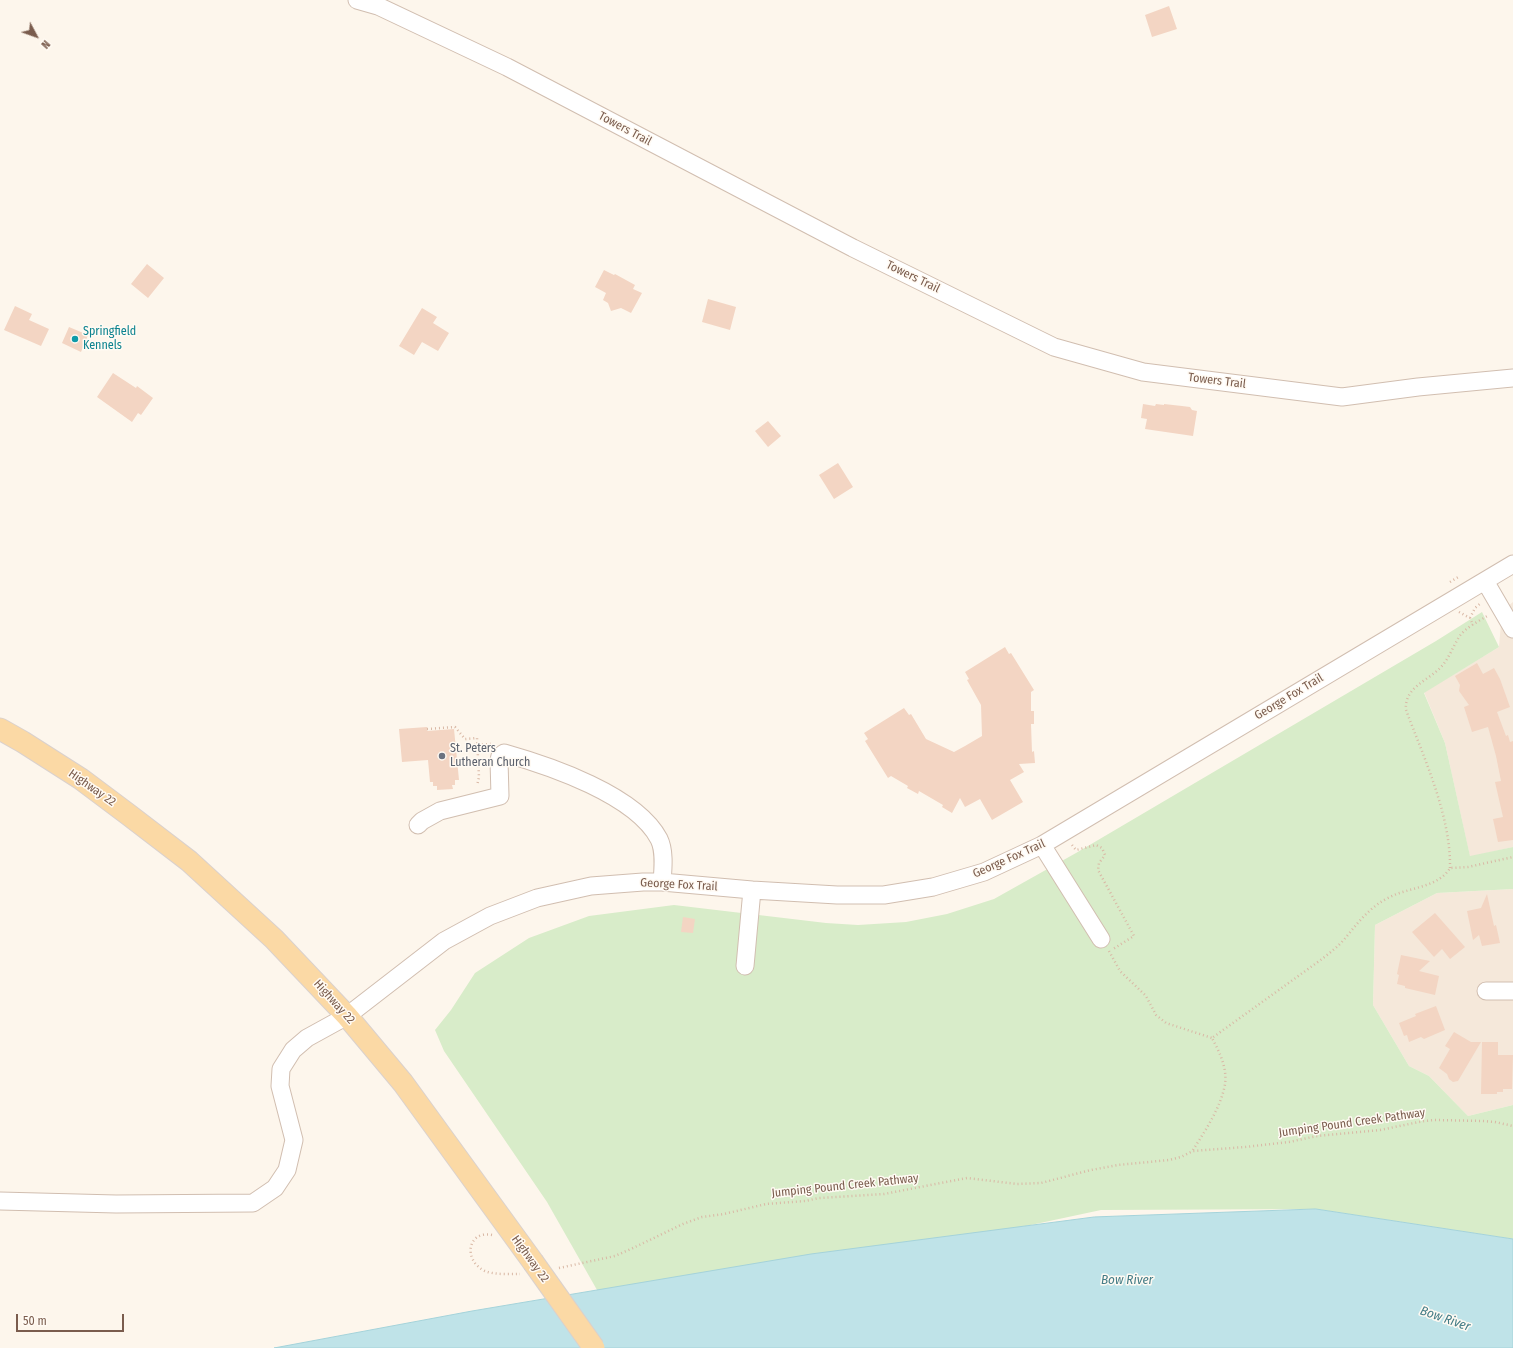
<!DOCTYPE html>
<html>
<head>
<meta charset="utf-8">
<style>
	body { margin:0 }
	#map { position:relative; width:1513px; height:1348px; overflow:hidden; background:#fdf6ec; font-family:"Fira Sans Condensed",sans-serif }
	canvas { display:block }
	.north { position:absolute; left:16px; top:16px; width:40px; height:40px; -webkit-text-stroke:3px #fffaf3; paint-order:stroke; rotate:131deg; font-size:11px; font-weight:700; line-height:16px; text-align:center; color:#7a5c4d }
	.north::after { content:''; display:block; margin:auto; width:14px; height:18px; background:#7a5c4d; clip-path:polygon(50% 0,100% 100%,50% 72%,0 100%) }
	.scale { position:absolute; left:16px; top:1314px; width:108px; height:18px; box-sizing:border-box; border:2px solid #7a5c4d; border-top:0; padding-left:5px; font-size:12px; line-height:14px; white-space:nowrap; color:#7a5c4d; -webkit-text-stroke:3px #fffaf3; paint-order:stroke }
</style>
</head>
<body>
<div id="map">
<canvas width="1513" height="1348"></canvas>
<div class="north">N</div>
<div class="scale">50 m</div>
</div>
<script>
const ctx = document.querySelector('canvas').getContext('2d');
ctx.lineJoin = 'round';
function paint(path, color) {
  ctx.fillStyle = color;
  ctx.fill(path, 'evenodd');
}
function stroke(path, color, width, dash) {
  ctx.strokeStyle = color;
  ctx.lineWidth = width;
  ctx.lineCap = dash ? 'butt' : 'round';
  ctx.setLineDash(dash || []);
  ctx.stroke(path);
}
function label(font, color, halo, rows, align = 'center') {
  ctx.font = font + ' "Fira Sans Condensed",sans-serif';
  ctx.lineWidth = 3;
  ctx.setLineDash([]);
  ctx.textBaseline = 'middle';
  ctx.strokeStyle = halo;
  ctx.fillStyle = color;
  for (const [text, x, y, turn = 0] of rows) {
    ctx.save();
    ctx.translate(x, y);
    ctx.rotate((+turn || 0) * Math.PI / 180);
    ctx.textAlign = isNaN(turn) ? turn : align;
    if (halo) ctx.strokeText(text, 0, 0);
    ctx.fillText(text, 0, 0);
    ctx.restore();
  }
}
paint(new Path2D(`
	M1513 602V847L1470 857 1445 743 1424 692 1499 647 1502 611Z
	M1513 889V1105L1468 1116 1429 1076 1409 1066 1373 1005 1375 925 1437 893Z`), '#f5e8da');
paint(new Path2D(`
	M1482 612 1499 647 1424 693 1445 743 1470 856 1513 847V889L1437 893 1375 925 1373 1005 1409 1066 1429 1076 1468 1116 1513 1105V1239L1316 1209 1101 1210 881 1257 601 1297 547 1202 444 1051 435 1030 451 1010 475 973 529 938 589 916 674 905 826 923 858 925 906 922 947 914 994 899 1076 853 1436 641Z`), '#d8ecc9');
const water = new Path2D(`
	M1316 1209 1513 1239V1348H274L472 1311 811 1254 1094 1217Z`);
paint(water, '#bfe3e8');
stroke(water, '#a5d3da', 1);
paint(new Path2D(`
	M1169 6 1177 29 1152 37 1145 15Z
	M147 264 164 278 148 298 131 284Z
	M604 270 614 275 615 274 635 285 633 289 642 293 631 313 621 308 611 311 608 303 603 300 606 293 595 287Z
	M708 299 736 307 730 330 702 322Z
	M15 306 32 314 29 320 49 329 41 346 4 330Z
	M422 308 437 317 433 323 449 333 438 351 422 342 414 355 399 346Z
	M69 327 88 335 81 352 62 343Z
	M113 373 136 388 137 386 153 398 141 415 138 413 132 422 97 397Z
	M1143 404 1155 406 1156 404 1164 405V404L1182 406 1190 407 1192 410 1197 411 1193 436 1145 429 1147 419 1141 418Z
	M768 421 781 436 768 447 755 431Z
	M838 463 853 487 834 499 819 475Z
	M1005 647 1009 654 1011 653 1034 690 1031 692V711H1034V724H1031L1032 752 1034 751 1035 763 1019 764 1024 772 1010 780 1023 802 992 820 980 799 965 807 960 798 952 813 942 807 943 805 919 791 918 794 907 788 908 786 891 776 888 778 865 741 868 739 864 733 904 708 909 715 911 714 926 739 954 752 965 746 982 736 981 705 967 680 969 679 965 672Z
	M1477 663 1483 674 1494 668 1500 679 1510 707 1497 712 1506 736 1508 735 1510 742 1513 741V840L1498 842 1493 819 1503 817 1495 782 1501 781 1496 756 1488 727 1472 732 1464 707 1469 705 1459 691 1460 685 1455 676Z
	M427 727V731L454 729 459 780H455V785H452L453 789 437 790V786H433V782H430L428 760 402 762 399 729Z
	M1487 894 1494 926 1496 925 1500 943 1482 946 1479 935 1473 940 1467 911 1481 908Z
	M1435 913 1465 947 1450 959 1442 949 1434 957 1412 932Z
	M683 917 695 919 693 933 681 932Z
	M1401 955 1430 961 1419 971 1439 976 1435 995 1405 988V986L1397 984 1399 975 1397 974Z
	M1436 1006 1445 1030 1424 1039 1421 1037 1409 1042 1407 1035 1404 1036 1399 1023 1416 1016 1415 1014Z
	M1454 1032 1471 1042H1481L1458 1081 1453 1082 1449 1079 1447 1074 1439 1068 1450 1049 1445 1046Z
	M1482 1042H1498V1055H1513L1512 1089H1503V1092H1497V1094H1481Z`), '#f3d5c3');
const minor = new Path2D(`
	M357 0 378 6 507 67 853 248 1054 347 1143 372 1342 397 1418 387 1513 378
	M1485 581 1513 629
	M418 825 422 821 440 811 500 796 499 760 500 756 504 753C550 766 636 795 659 839 665 851 663 869 662 882
	M1042 845 1101 939
	M745 966 752 890
	M1486 991H1513
	M0 1201 116 1204 253 1203 275 1188 287 1170 294 1140 280 1086 281 1069 293 1050 307 1038 347 1016 444 941 490 916 537 898 591 886 643 882H662L752 890 837 895H884L933 887 984 872 1042 845 1513 564`);
const major = new Path2D(`
	M0 729 23 742 81 779 129 815 189 861 274 939 347 1016 403 1083 533 1262`);
stroke(minor, '#d1beb0', 19);
stroke(major, '#dad1cd', 23);
stroke(new Path2D(`
	M1450 582 1460 576
	M1459 612 1470 618 1473 625
	M1470 618 1475 608 1481 603
	M427 729 455 727 465 739 477 738 479 777 477 786
	M470 745 491 744
	M1072 845 1076 850 1096 845 1102 848 1105 855 1099 863 1098 870 1134 936 1113 949
	M1450 868C1451 816 1424 758 1406 710 1404 687 1428 681 1441 667 1449 658 1453 647 1459 637 1466 627 1479 621 1489 615
	M1109 951 1120 971 1146 996 1156 1015 1166 1023 1212 1038
	M1193 1150C1205 1131 1219 1110 1224 1089 1229 1071 1220 1053 1212 1038L1322 959C1331 952 1340 945 1347 936 1360 920 1371 906 1390 897 1409 887 1438 888 1450 868L1468 867 1513 857
	M492 1235C467 1230 463 1261 485 1271 495 1275 509 1274 520 1274
	M559 1268 615 1256 633 1248 683 1224 702 1217 724 1214 766 1204 805 1201 819 1198 884 1194 967 1178 1017 1184 1041 1183 1091 1170 1118 1165 1169 1160 1181 1157 1193 1151 1245 1147 1289 1142 1317 1136 1380 1130 1424 1121 1435 1120 1483 1121 1495 1122 1513 1126`), '#d9b8a5', 2.5, [1, 3]);
stroke(minor, '#fff', 17);
stroke(major, '#fbd9a5', 21);
const majorBridge = new Path2D(`
	M533 1262 594 1348`);
stroke(majorBridge, '#dad1cd', 23, []);
stroke(majorBridge, '#fbd9a5', 21);
for (const [x, y, r, color] of [
	[75,339,4,"#0f9aa8"],
	[442,756,4,"#6b7280"]
]) {
  const dot = new Path2D();
  dot.arc(x, y, r, 0, 2 * Math.PI);
  ctx.fillStyle = color;
  ctx.fill(dot);
  stroke(dot, '#fffaf3', 1.5);
}
label('12px', '#7a5c4d', '#fffaf3', [
	["Towers Trail",625,129,28],
	["Towers Trail",913,277,26],
	["Towers Trail",1217,381,7],
	["George Fox Trail",1289,697,-31],
	["Highway 22",92,788,35],
	["George Fox Trail",1009,859,-24],
	["George Fox Trail",679,885,3],
	["Highway 22",334,1002,48],
	["Jumping Pound Creek Pathway",1352,1123,-8],
	["Jumping Pound Creek Pathway",845,1186,-6],
	["Highway 22",530,1259,54]
]);
label('12px', '#0d838f', '#fffaf3', [
	["Springfield",83,332],
	["Kennels",83,346]
], 'left');
label('12px', '#5b616d', '#fffaf3', [
	["St. Peters",450,749],
	["Lutheran Church",450,763]
], 'left');
label('italic 13px', '#437c86', '#fffaf3', [
	["Bow River",1127,1280],
	["Bow River",1445,1319,19]
]);
</script>
</body>
</html>
